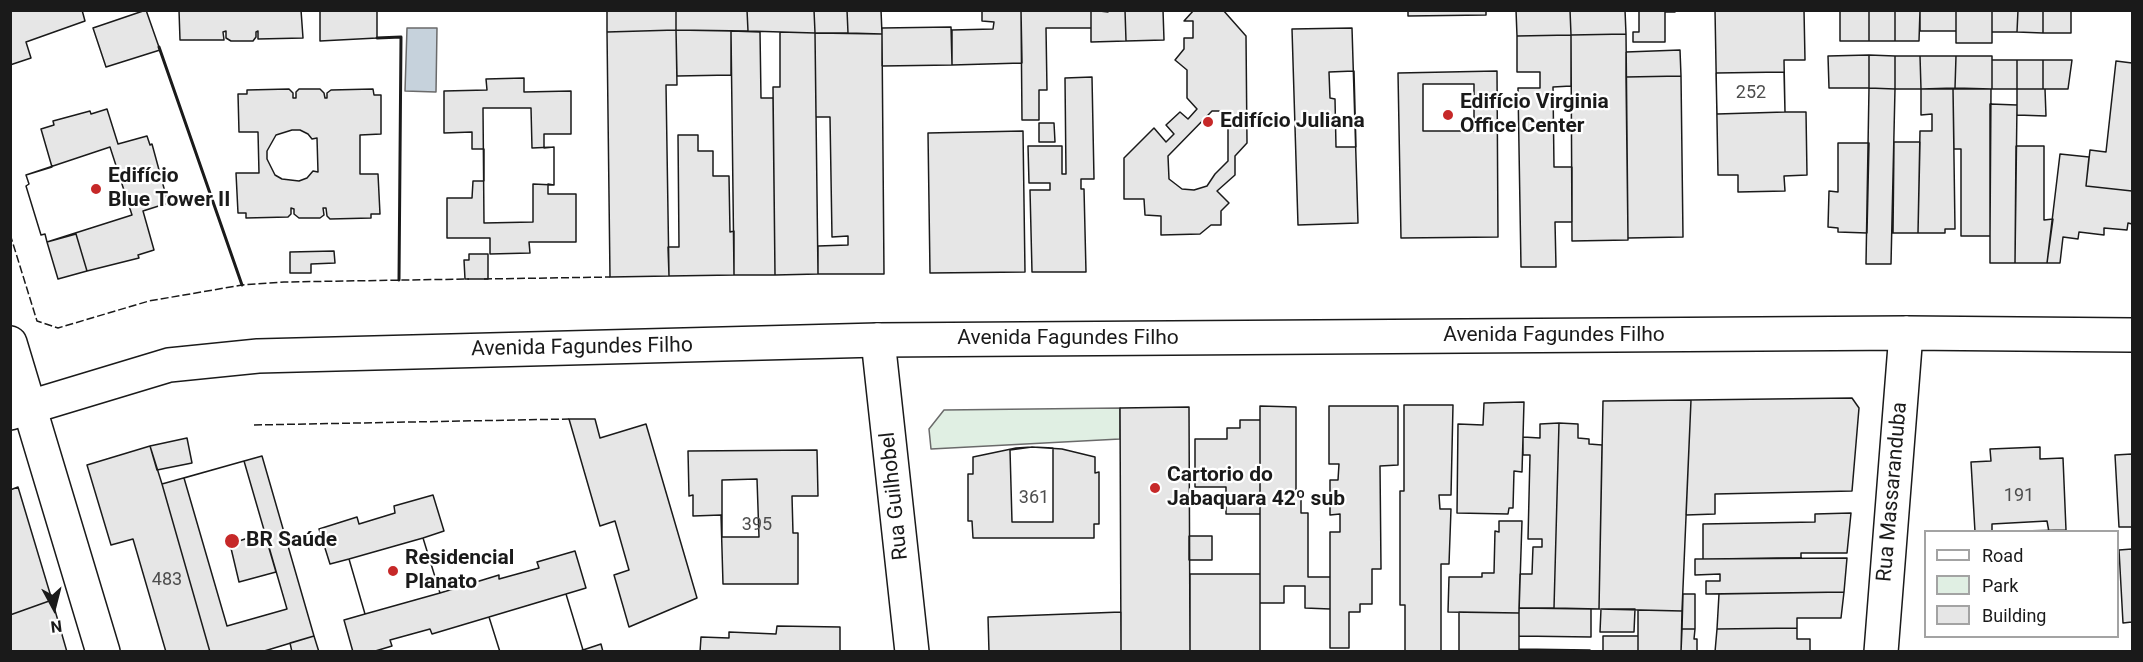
<!DOCTYPE html>
<html>
<head>
<meta charset="utf-8">
<style>
	body { margin:0 }
	#map { position:relative; width:2143px; height:662px; overflow:hidden; background:#fff; font-family:Roboto,sans-serif }
	canvas { display:block }
	.frame { position:absolute; inset:0; border:12px solid #1a1a1a; pointer-events:none }
	.legend { position:absolute; left:1924px; top:530px; width:195px; height:108px; box-sizing:border-box; background:#fff; border:2px solid #a3a3a3; margin:0; padding:8px 10px; list-style:none; font-size:18px; color:#1a1a1a }
	.legend li { display:flex; align-items:center; gap:12px; height:30px }
	.legend b { width:30px; border:2px solid #a3a3a3 }
	.north { position:absolute; left:24px; top:578px; width:60px; height:60px; -webkit-text-stroke:4px #fff; paint-order:stroke; rotate:173deg; font-size:16px; font-weight:700; line-height:24px; text-align:center; color:#1a1a1a }
	.north::after { content:''; display:block; margin:auto; width:21px; height:27px; background:#1a1a1a; clip-path:polygon(50% 0,100% 100%,50% 72%,0 100%) }
</style>
</head>
<body>
<div id="map">
<canvas width="2143" height="662"></canvas>
<div class="frame"></div>
<ul class="legend">
<li><b style="height:8px;background:#fff"></b>Road</li>
<li><b style="height:16px;background:#e0efe3"></b>Park</li>
<li><b style="height:16px;background:#e6e6e6"></b>Building</li>
</ul>
<div class="north">N</div>
</div>
<script>
const ctx = document.querySelector('canvas').getContext('2d');
ctx.lineJoin = 'round';
function paint(path, color) {
  ctx.fillStyle = color;
  ctx.fill(path, 'evenodd');
}
function stroke(path, color, width, dash) {
  ctx.strokeStyle = color;
  ctx.lineWidth = width;
  ctx.lineCap = dash ? 'butt' : 'round';
  ctx.setLineDash(dash || []);
  ctx.stroke(path);
}
function label(font, color, halo, rows, align = 'center') {
  ctx.font = font + ' Roboto,sans-serif';
  ctx.lineWidth = 4.5;
  ctx.setLineDash([]);
  ctx.textBaseline = 'middle';
  ctx.strokeStyle = halo;
  ctx.fillStyle = color;
  for (const [text, x, y, turn = 0] of rows) {
    ctx.save();
    ctx.translate(x, y);
    ctx.rotate((+turn || 0) * Math.PI / 180);
    ctx.textAlign = isNaN(turn) ? turn : align;
    if (halo) ctx.strokeText(text, 0, 0);
    ctx.fillText(text, 0, 0);
    ctx.restore();
  }
}
const green = new Path2D(`
	M1120 408V439L931 449 929 429 944 410Z`);
paint(green, '#e0efe3');
stroke(green, '#6a6a6a', 1.5);
const water = new Path2D(`
	M407 28H437L436 92 405 91Z`);
paint(water, '#c6d2dc');
stroke(water, '#6a6a6a', 1.5);
const building = new Path2D(`
	M10 10H82L85 21 26 42 31 58 10 65Z
	M146 10 160 50 106 67 93 28Z
	M179 10H301L303 38 258 39V31L256 32V37L253 41H231L226 38V31L223 32 224 40H180Z
	M320 10H377V38L320 41Z
	M607 10H676V30L607 32Z
	M676 10H747L748 31 676 30Z
	M747 10H814L815 33 748 31Z
	M814 10H847L848 33H815Z
	M847 10H881L882 34 848 33Z
	M982 10H1021L1022 63 952 65V30L993 29 994 22 982 21Z
	M1021 10H1091V28H1046L1047 90H1039V120H1022Z
	M1091 10 1108 12V10H1125L1126 41 1091 42Z
	M1125 10H1163L1164 40 1126 41Z
	M1194 10H1223L1246 36 1247 143 1235 156V175L1217 191 1229 203 1221 211V225H1211L1200 234 1161 235V216L1145 215 1144 199H1124V158L1154 128 1166 142 1174 134 1166 125 1180 112 1188 119 1197 109 1187 98V70L1175 60 1184 49V38H1193V21H1184Z
	M1408 10H1486V15L1408 16Z
	M1516 10H1570L1571 35 1517 36Z
	M1570 10H1625L1626 34 1571 35Z
	M1639 10H1675V12H1665V42H1633V32H1639Z
	M1715 10H1804L1805 60H1784L1785 112H1806L1807 175 1784 176 1785 191 1738 192V175H1718Z
	M1840 10H1869V41H1840Z
	M1869 10H1895V41H1869Z
	M1895 10H1920L1919 41H1895Z
	M1920 10H1956V31H1920Z
	M1956 10H1992V43H1956Z
	M1992 10H2018L2017 32H1992Z
	M2018 10H2043V33L2017 32Z
	M2043 10H2071V33H2043Z
	M951 27 952 65 882 66V28Z
	M1352 28 1358 223 1298 225 1292 29Z
	M676 30 731 31V75L677 76Z
	M676 30 677 85H666L669 276 610 277 607 32Z
	M731 31 760 32 761 98H773L775 275H734Z
	M780 32 815 33 818 274 775 275 773 87H780Z
	M815 33 882 34 884 274H818V246L848 245V236L832 237 830 117H816Z
	M1626 34 1628 240 1572 241 1571 35Z
	M1571 35V86L1553 87 1554 167H1572V222H1555L1556 267H1521L1518 88H1540V72H1517V36Z
	M1680 50 1681 76 1626 77V52Z
	M1869 55V88H1829L1828 56Z
	M1869 55 1895 56V89L1869 88Z
	M1895 56H1920L1921 89H1895Z
	M1920 56H1956L1955 88 1921 89Z
	M1956 56H1992V89L1955 88Z
	M1992 60H2017V89H1992Z
	M2017 60H2043V89H2017Z
	M2043 60H2072L2068 89H2043Z
	M2116 61 2132 63V191L2086 186 2090 150 2106 152Z
	M1354 71 1356 147H1336L1335 99 1330 98 1329 72Z
	M1497 71 1498 237 1401 238 1398 73Z
	M1784 72 1785 112 1717 114 1716 73Z
	M1681 76 1683 237 1628 238 1626 77Z
	M1092 77 1094 179H1081V189H1084L1086 272H1032L1030 190H1050V183H1029L1028 146H1062V174H1066L1065 78Z
	M524 78V92L571 91V134H544V148L554 147V185L548 184V194H576V242H529L530 253 490 254V238H447V198H472L473 181H484V149H472V132L444 133V91L487 90 486 79Z
	M1423 84H1474V131H1423Z
	M1869 88 1895 89 1891 264H1866Z
	M289 89 293 93V98H296V92L299 89H320L324 93 325 98H327V93L331 90 373 89 374 95H381V134L360 135V174H378L380 214H371V218L330 219 327 216 326 208H323L324 215 320 218H299L294 214V209L291 208V214L288 217 246 218V213H238L236 173H259L258 132H239L238 94H247V90Z
	M1921 89H1953L1955 229H1945V233H1918L1920 131H1932V114L1921 115Z
	M1953 89H1991L1990 236H1961V149H1954Z
	M2017 89H2045L2046 116 2017 115Z
	M1990 104 2017 105 2015 263H1990Z
	M483 108H531L532 148 554 147V185L533 184V222L484 223Z
	M107 109 118 144 147 136 150 145 152 144 168 203 143 211 154 250 138 255 139 258 87 271 76 234 47 242 45 234 41 235 26 186 29 184 26 175 52 167 41 129 54 125 53 121 90 111 91 114Z
	M1212 111H1228V161L1215 174 1207 186 1194 190 1182 189 1169 179 1168 156Z
	M1039 123H1054L1055 142H1039Z
	M292 130H300L308 134 312 139 317 138 318 172 313 171 307 178 299 181 282 179 275 175 267 159V151L276 135Z
	M1023 131 1025 272 930 273 928 133Z
	M678 135H698V151H713V176H729L730 232 734 231V275L669 276 668 247H679Z
	M1894 142H1920L1918 233H1893Z
	M1838 143H1869L1867 233 1838 232V228L1828 227 1829 191 1838 192Z
	M2016 146H2044V220L2053 219 2047 263H2015Z
	M110 147 132 215 47 242 45 234 41 235 26 186 29 184 26 175Z
	M2060 154 2089 157 2086 186 2132 191V224L2128 223 2127 230 2104 228V235L2079 232 2078 239 2063 237 2060 263H2047Z
	M76 234 87 271 58 279 47 242Z
	M334 251 335 263 311 264V273H290V252Z
	M469 254H488V279H465L464 260H469Z
	M1852 398 1859 408 1852 491 1715 494V514L1686 515 1691 400Z
	M1691 400 1682 611 1599 609 1603 401Z
	M1524 402 1522 472 1514 471 1513 508H1509L1508 514 1457 513 1458 424 1483 425 1484 403Z
	M1404 405H1453L1451 495H1439L1440 509H1451L1449 564H1441V652H1405V605H1400V491H1404Z
	M1260 406 1296 407V490H1301V513H1308V577H1330V609L1305 608V586H1284V603H1260Z
	M1329 406H1398V465L1380 466 1381 569H1372V604H1360V612H1349V648H1330V532H1340V514L1330 515V480H1338L1339 464H1329Z
	M1189 407 1190 652H1121L1120 408Z
	M569 419H595L600 438 646 424 697 598 629 627 614 575 629 570 615 521 600 526Z
	M1240 420H1260V514H1226V487H1195V439H1227V428H1240Z
	M1559 423 1554 608H1519L1520 574H1532L1533 547H1542V539H1528L1530 455H1523V437L1540 438V424Z
	M1559 423 1578 424V438L1589 439V444L1602 445 1599 609 1554 608Z
	M187 438 192 463 157 470 150 446Z
	M150 446 162 484 210 652H166L133 539 111 545 87 465Z
	M1032 447 1062 449 1095 457V473L1099 472V524H1094V538H973L972 521H968V474H973V457L1016 448Z
	M1032 447 1053 448V522H1012L1010 450Z
	M2040 447V459L2063 458 2066 530 1975 532 1971 462 1991 461 1990 449Z
	M817 450 818 496H792L793 533H798V584H723L721 515 693 516V495L689 496 688 451Z
	M2132 454V527H2119L2115 455Z
	M262 456 314 636 261 652H210L162 484Z
	M244 461 287 609 227 626 184 478Z
	M757 479 759 537H722V480Z
	M18 487 52 600 10 615V490Z
	M433 495 444 531 423 538 440 593 499 575V579L539 568 537 562 575 551 586 588 566 594 583 650 601 644 603 652H500L489 617 432 634 430 629 390 640 392 646 372 652H353L344 620 365 614 349 559 330 564 319 529 357 517 359 524 395 513 394 506Z
	M1851 513 1847 553H1801V558L1703 559V524L1815 522V514Z
	M1499 521H1522L1519 613 1448 612 1449 577H1482V573H1494L1495 531 1499 532Z
	M2047 521 2049 532H1992V524Z
	M1189 536H1212V560H1189Z
	M251 537 252 542 266 538 276 572 239 582 230 544Z
	M423 538 440 593 365 614 349 559Z
	M2132 549V622L2123 623 2119 550Z
	M1847 558 1844 592 1706 594V581H1720V574L1695 575V559Z
	M1190 574H1260V652H1190Z
	M1844 592 1841 618H1797V628L1717 629 1719 594Z
	M566 594 583 650 576 652H500L489 617Z
	M1683 594H1695V629H1682Z
	M52 600 67 652H10V615Z
	M1519 608 1591 609V637L1519 636Z
	M1601 609H1635L1634 632H1600Z
	M1638 610 1682 611 1681 652H1638Z
	M1121 612V652H989L988 617Z
	M1459 612 1519 613V652H1459Z
	M777 626 840 627V652H700L701 637 729 638V632L776 634Z
	M1797 628V639H1810V652H1715L1717 629Z
	M1682 629H1695L1694 639H1697V652H1681Z
	M314 636 319 652H292L290 643Z
	M1603 636H1638V652H1603Z
	M1519 649 1590 650V652H1519Z`);
paint(building, '#e6e6e6');
stroke(building, '#1a1a1a', 1.5);
const minor = new Path2D(`
	M878 340 912 652
	M10 343 103 652`);
const tertiary = new Path2D(`
	M10 413 169 365 258 356 878 340 1906 333 2132 335
	M1881 652 1906 333`);
stroke(minor, '#1a1a1a', 36);
stroke(tertiary, '#1a1a1a', 36);
stroke(minor, '#fff', 33);
stroke(tertiary, '#fff', 33);
stroke(new Path2D(`
	M10 234 37 321 58 328 149 301 242 285 284 282 469 279
	M484 279 610 277
	M254 425 569 419`), '#1a1a1a', 1.5, [8, 3]);
stroke(new Path2D(`
	M377 38 401 37 399 280
	M159 47 242 285`), '#1a1a1a', 3);
for (const [x, y, r, color] of [
	[1448,115,6,"#c62828"],
	[1208,122,6,"#c62828"],
	[96,189,6,"#c62828"],
	[1155,488,6,"#c62828"],
	[232,541,8,"#c62828"],
	[393,571,6,"#c62828"]
]) {
  const dot = new Path2D();
  dot.arc(x, y, r, 0, 2 * Math.PI);
  ctx.fillStyle = color;
  ctx.fill(dot);
  stroke(dot, '#fff', 2);
}
label('18px', '#4d4d4d', null, [
	["252",1751,93],
	["191",2019,496],
	["361",1034,498],
	["395",757,525],
	["483",167,580]
]);
label('bold 21px', '#1a1a1a', '#fff', [
	["Edifício Virginia",1460,103],
	["Office Center",1460,127],
	["Edifício Juliana",1220,122],
	["Edifício",108,177],
	["Blue Tower II",108,201],
	["Cartorio do",1167,476],
	["Jabaquara 42º sub",1167,500],
	["BR Saúde",246,541],
	["Residencial",405,559],
	["Planato",405,583]
], 'left');
label('21px', '#1a1a1a', '#fff', [
	["Avenida Fagundes Filho",1554,336],
	["Avenida Fagundes Filho",1068,339],
	["Avenida Fagundes Filho",582,348,-1],
	["Rua Massaranduba",1893,492,-85],
	["Rua Guilhobel",895,496,-96]
]);
</script>
</body>
</html>
